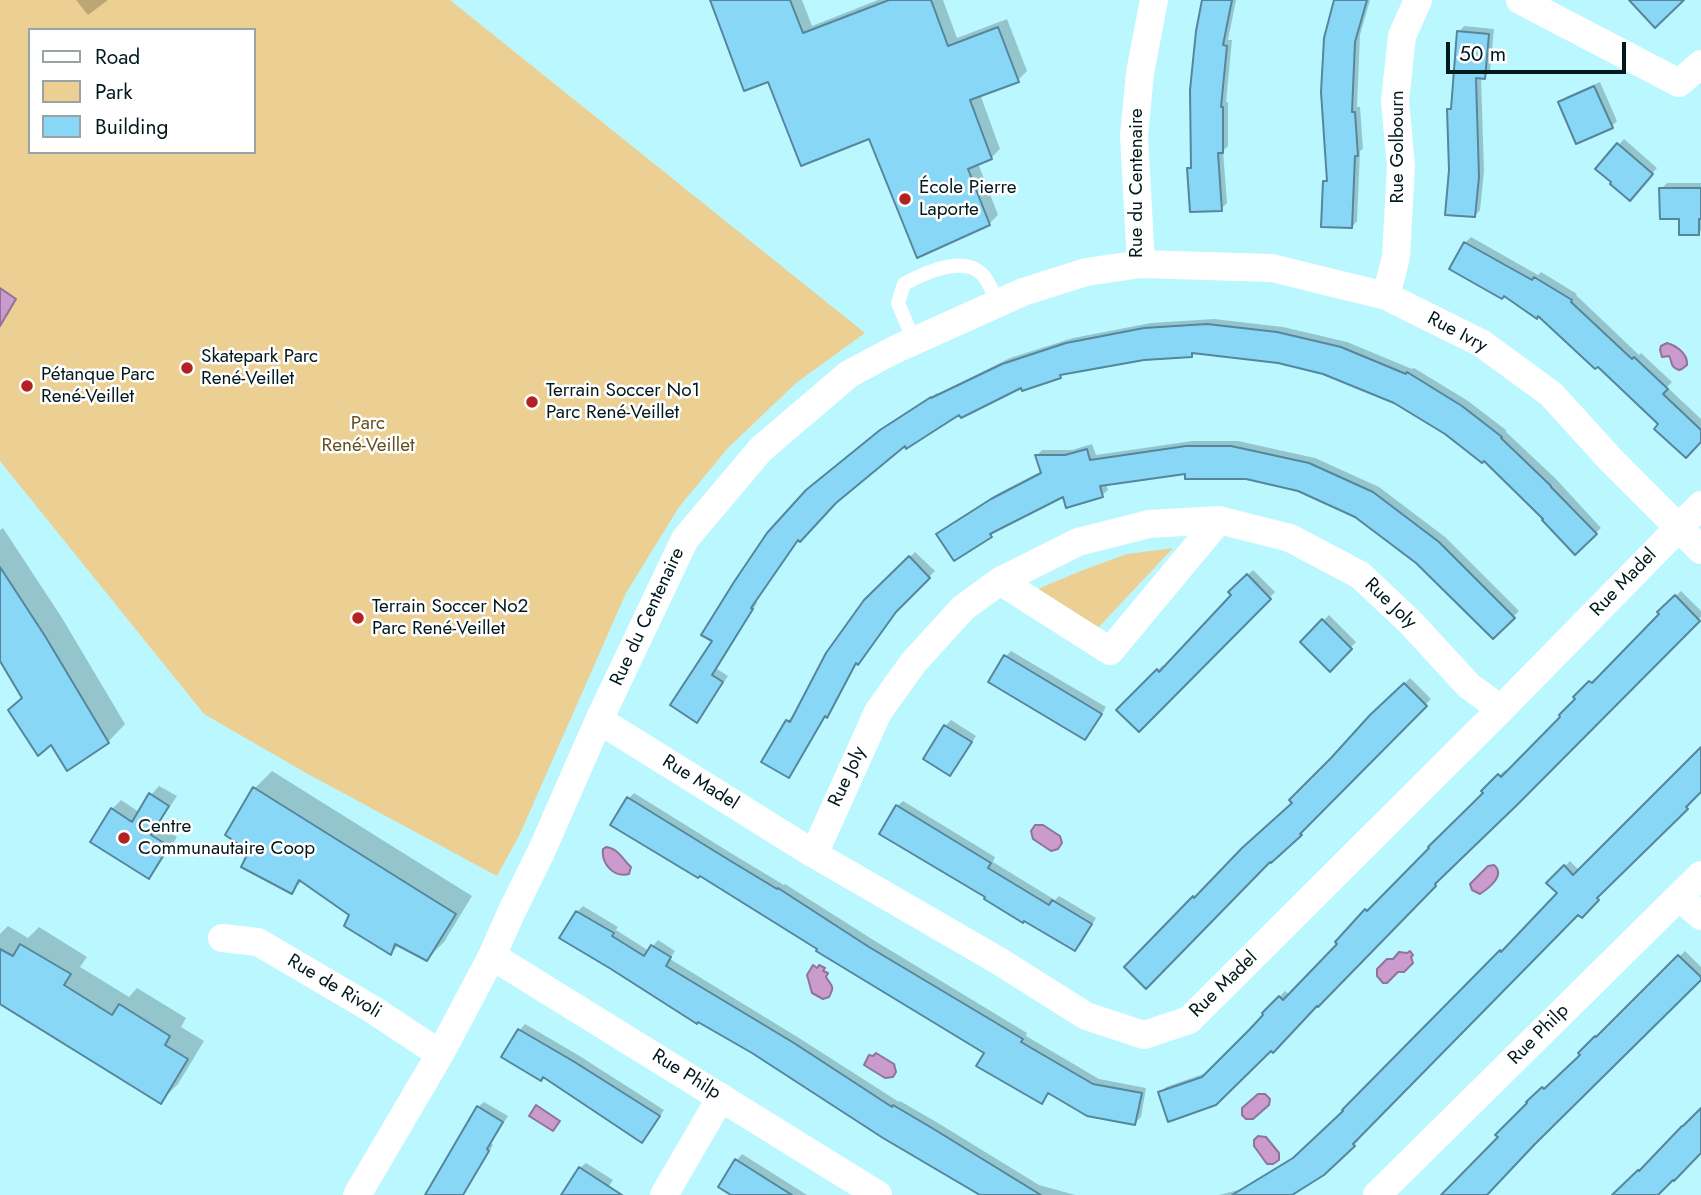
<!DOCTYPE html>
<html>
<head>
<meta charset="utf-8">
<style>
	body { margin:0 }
	#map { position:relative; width:1701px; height:1195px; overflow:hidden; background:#bbf7ff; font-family:Jost,sans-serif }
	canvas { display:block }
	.legend { position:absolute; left:28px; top:28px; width:228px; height:126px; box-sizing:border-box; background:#fff; border:2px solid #9aa3a4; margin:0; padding:9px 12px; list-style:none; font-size:21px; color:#02191c }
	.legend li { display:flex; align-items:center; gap:14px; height:35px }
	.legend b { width:35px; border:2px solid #9aa3a4 }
	.scale { position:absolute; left:1446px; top:42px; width:180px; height:32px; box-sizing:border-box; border:4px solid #02191c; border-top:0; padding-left:9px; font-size:21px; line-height:24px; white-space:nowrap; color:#02191c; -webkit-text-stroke:5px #fff; paint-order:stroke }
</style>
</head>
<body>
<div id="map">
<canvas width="1701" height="1195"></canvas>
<ul class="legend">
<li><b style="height:9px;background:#fff"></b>Road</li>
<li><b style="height:19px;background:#ecd093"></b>Park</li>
<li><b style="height:19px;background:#89d7f7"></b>Building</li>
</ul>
<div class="scale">50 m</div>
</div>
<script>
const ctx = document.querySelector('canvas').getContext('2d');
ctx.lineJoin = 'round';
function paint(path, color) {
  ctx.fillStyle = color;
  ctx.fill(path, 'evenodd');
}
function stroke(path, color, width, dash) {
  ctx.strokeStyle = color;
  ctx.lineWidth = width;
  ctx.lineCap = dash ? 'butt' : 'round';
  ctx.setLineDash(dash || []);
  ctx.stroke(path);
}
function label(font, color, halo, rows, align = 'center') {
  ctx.font = font + ' Jost,sans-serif';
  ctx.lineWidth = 5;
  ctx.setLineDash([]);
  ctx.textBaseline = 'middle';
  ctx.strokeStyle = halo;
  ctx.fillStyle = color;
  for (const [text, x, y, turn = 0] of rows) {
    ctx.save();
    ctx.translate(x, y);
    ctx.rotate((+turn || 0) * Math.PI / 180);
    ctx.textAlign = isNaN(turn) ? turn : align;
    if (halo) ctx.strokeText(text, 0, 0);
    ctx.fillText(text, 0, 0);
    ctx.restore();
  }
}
paint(new Path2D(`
	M0 0H450L865 333 796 383 728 448 679 507 626 593 520 834 497 876 306 773 204 714 0 461ZM30 30H254V152H30Z
	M1173 548 1097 629 1038 589 1083 570 1127 554Z`), '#ecd093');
const water = new Path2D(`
	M0 288 16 299 0 326Z
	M1667 343C1677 346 1688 354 1687 365L1682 369 1679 370C1669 366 1673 362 1669 356L1662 357 1660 350 1661 346Z
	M1035 825H1043L1060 836 1062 843 1058 849 1051 851 1033 839 1031 831Z
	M606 847C618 848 623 860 631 867L629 874C614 878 601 864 603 849Z
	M1494 865C1506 875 1489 888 1480 894L1472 890 1470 884 1488 866Z
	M1410 951 1413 955 1411 957 1413 963 1404 972H1398L1387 983H1383L1377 976V969L1387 959H1393L1399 952 1407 953Z
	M813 965 817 968 819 965 825 968 823 971 828 973 826 977C832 987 835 985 829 997L823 999 812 993 807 975Z
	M876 1053 894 1064 896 1072 893 1077 885 1078 864 1065 869 1055 873 1056Z
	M1258 1094H1265L1270 1099 1269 1105 1253 1119H1246L1242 1115V1108Z
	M536 1105 560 1121 553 1131 529 1116Z
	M1258 1136 1266 1137 1279 1153V1160L1273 1164H1267L1254 1146V1140Z`);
paint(water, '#cc9bcd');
stroke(water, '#8f7498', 2);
paint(new Path2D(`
	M76 0H108L88 15Z
	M715 0H802L812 26 878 0H943L957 38 1007 19 1027 71 1018 80 980 94 1000 149 991 158 978 163 998 215 989 224 870 136 769 79Z
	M1204 0H1236L1228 40H1232L1226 102H1228V146L1223 151 1227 203 1221 209 1189 169 1192 165Z
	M1336 0H1370L1360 35 1357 107H1360L1363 149 1360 151 1357 221 1352 227 1324 182 1328 178Z
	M1464 26 1494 29 1490 71 1485 77H1481L1484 171 1480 210 1475 216 1450 170 1448 110 1453 105 1459 32Z
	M1600 82 1617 121 1612 126 1560 103 1566 97Z
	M1624 139 1657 168 1635 193 1614 182 1598 168Z
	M1667 183H1701V230L1698 233 1681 217 1661 189Z
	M1471 237 1538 275 1541 272 1577 294 1576 295 1639 355 1641 353 1672 382 1667 387 1701 419V440L1661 424 1598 364 1539 314 1505 294 1451 268 1465 243Z
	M1214 319 1283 327 1347 342 1412 369 1414 368 1468 401 1506 430V432L1556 479 1601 528 1575 553 1546 518 1484 459 1446 432 1395 401 1324 372 1278 362 1195 352 1192 356 1144 358 1064 373 1060 377 1022 386 960 412 905 444 837 499 799 539 756 602 757 603 717 669 728 676 702 715 672 705 813 484 888 424 937 393 938 394 1010 358 1073 338 1151 323Z
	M1192 441H1238L1315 458 1379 487 1445 537 1519 611 1493 637 1417 562 1356 515 1299 489 1246 478 1187 472 1106 484 1108 490 1102 495 1064 494 997 530 991 535 955 559 938 534 944 529 999 493 1042 471 1037 455 1042 450H1072L1092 444 1096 455Z
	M3 528 62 618 125 724 108 742 24 697 0 658V530Z
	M915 552 935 571 901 605 857 662 832 710 826 715 794 770 788 776V721L793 715 795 716 866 601Z
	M1253 570 1275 592 1139 730 1119 710 1163 665 1166 668 1233 595 1231 592Z
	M1681 591 1701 611V617L1515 804 1439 877 1441 879 1323 999 1215 1104 1160 1093 1166 1087 1209 1072 1251 1031 1265 1013 1285 991 1290 995 1339 944 1366 911 1372 905 1373 907 1485 793 1483 791 1505 770 1508 773 1577 699 1575 697 1596 677 1598 679 1661 614 1660 612Z
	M1329 615 1356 642 1330 669 1302 642Z
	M1011 651 1106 707 1091 732 1085 738 1006 656Z
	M1410 678 1431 699 1304 827 1306 828 1272 861 1271 860 1126 967 1199 892 1201 893 1294 803 1372 716Z
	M951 720 976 736 956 768 950 774 945 726Z
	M1701 750V789L1690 800 1692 803 1601 891 1603 893 1582 915 1579 912 1357 1138 1359 1140 1323 1174 1288 1195H1219L1242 1189 1301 1153 1346 1110 1560 893 1565 866 1570 861 1580 871Z
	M272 771 472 896 444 942 427 959 400 944 391 953 351 915 303 880 292 891 251 851 255 788Z
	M159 786 177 796 158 825 177 837 157 868 148 877 112 809 121 800 139 812 151 795Z
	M634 793 734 855 784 885 785 884 875 941 1027 1033 1026 1036 1099 1079 1146 1088 1141 1117 1135 1123 1050 1092 1042 1101 986 1052 820 949 628 799Z
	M903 801 995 857 993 862 1055 900 1059 896 1096 918 1081 944 1075 949 988 896 897 806Z
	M583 906 618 927 616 930 649 951 658 940 675 951 670 959 799 1038 899 1102 900 1101 938 1123 1039 1185 1075 1195H980V1193L577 912Z
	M8 926 28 938 39 927 87 957 80 967 129 997 137 988 186 1018 181 1027 204 1041 178 1084 161 1101 0 1002V934Z
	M1685 951 1701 967V977L1484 1195H1442L1500 1137 1529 1103 1549 1083 1551 1085Z
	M525 1024 578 1055 664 1110 647 1135 642 1141 544 1075 504 1056 520 1030Z
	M484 1102 508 1116 491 1143 493 1145 463 1195H427L478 1107Z
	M742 1154 807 1195H734L720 1186 737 1160Z
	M586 1163 613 1180 603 1195H563L580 1168Z`), '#0003');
const building = new Path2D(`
	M710 0H790L803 33 889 0H931L948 46 998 27 1019 82 970 100 992 159 968 169 990 225 917 258 869 139 801 166 768 82 744 91Z
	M1202 0H1232L1223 45 1227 46 1221 107H1223V153H1218L1222 211 1190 212 1187 168H1191L1190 90 1196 31Z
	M1334 0H1367L1355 42 1352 112H1355L1358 156H1355L1352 228 1321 227 1323 181H1327L1321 92 1324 38Z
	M1629 0H1684L1655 28Z
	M1457 31 1489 34 1485 79 1476 78 1479 177 1475 217 1445 215 1449 170 1447 109H1451Z
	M1594 86 1613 128 1576 144 1558 102Z
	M1617 143 1653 174 1630 201 1610 184 1611 182 1595 169Z
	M1659 188H1701V219H1699V235H1679V219H1660Z
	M1464 242 1532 280 1534 277 1572 300 1571 302 1632 359 1634 357 1668 389 1663 394 1701 430V442L1686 458 1654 429 1658 424 1598 367 1595 369 1538 316 1537 319 1504 296 1502 299 1449 269Z
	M1207 324 1277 332 1341 347 1406 374 1407 372 1462 406 1502 437 1501 438 1551 486V487L1597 534 1575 555 1542 520 1543 519 1484 461 1482 463 1445 434 1394 403 1323 374 1278 363 1192 353V357L1144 360 1060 375 1061 378 1022 391 1021 388 961 418 959 415 906 449 905 446 836 503 800 542 798 540 751 608 753 609 712 675 723 682 697 723 670 705 712 641 701 635 734 582 767 533 806 490 880 430 931 397V398L1002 364 1066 343 1144 328Z
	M1186 446H1231L1309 463 1373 492 1439 542 1515 618 1493 639 1416 563 1355 517 1298 491 1246 479H1185V474L1100 486 1103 497 1066 508 1063 497 990 534 992 537 954 561 936 534 991 499 1041 473 1035 455H1065L1087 449 1090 460Z
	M909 556 930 578 896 612 858 665 856 663 827 718 825 716 789 778 761 762 786 720 790 722 826 653 864 600Z
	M0 567 45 636 109 743 67 771 51 745 38 756 8 710 22 698 0 661Z
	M1247 574 1271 599 1139 732 1116 710 1157 669 1159 672 1231 595 1228 592Z
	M1675 595 1700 621 1517 805 1435 884 1436 886 1318 1007 1317 1006 1273 1053 1271 1051 1216 1105 1168 1122 1158 1092 1202 1077 1249 1030 1263 1015 1262 1013 1279 996 1283 1000 1337 944 1335 942 1365 909 1367 911 1429 848 1428 847 1483 793 1481 791 1498 774 1501 777 1560 717 1559 715 1575 699 1573 697 1589 681 1592 683 1659 614 1657 612Z
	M1322 619 1352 649 1330 672 1300 642Z
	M1004 655 1102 714 1085 740 988 682Z
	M1404 683 1427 706 1300 834 1302 835 1271 863 1270 862 1146 989 1124 967 1193 896 1194 898 1242 848 1292 803 1289 800 1331 758 1370 715Z
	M944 725 972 742 950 776 923 759Z
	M1701 747V792L1686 807 1688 809 1597 898 1599 900 1582 918 1578 915 1353 1144 1355 1146 1324 1175 1292 1195H1232L1293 1158 1343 1111 1342 1110 1417 1034 1500 950 1501 952 1557 893 1546 883 1564 865 1573 875Z
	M253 787 456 914 427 961 395 944 391 955 344 926 349 915 299 880 292 894 241 867 249 851 225 835Z
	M149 793 169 806 151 835 169 846 149 879 90 842 111 808 132 822Z
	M627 797 729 860 777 889 778 888 869 947 1023 1039 1021 1042 1093 1084 1142 1093 1135 1125 1087 1116 1048 1093 1042 1104 976 1066 984 1053 816 951 817 949 700 876 698 878 610 825Z
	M896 805 991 863 988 868 1049 905 1052 900 1092 924 1075 951 1024 921 1023 923 984 899 985 897 879 834Z
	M576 911 614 933 612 936 644 956 651 945 671 957 666 966 794 1043 892 1107 893 1105 932 1128 1041 1195H980L883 1138 752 1053 698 1022 697 1024 611 969 559 938Z
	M20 944 71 974 64 985 112 1015 119 1004 170 1036 165 1045 188 1059 161 1104 0 1004V949L13 956Z
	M1678 955 1701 977V980L1535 1144 1487 1195H1441L1498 1137 1495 1135 1527 1103 1526 1102 1542 1087 1544 1089 1580 1055 1578 1053 1595 1036 1596 1037Z
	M518 1029 573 1061 660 1116 642 1143 543 1077 541 1081 501 1057Z
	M477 1106 503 1122 487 1149 489 1151 463 1195H425Z
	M1701 1108V1153L1674 1181 1673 1180 1658 1195H1612L1638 1170 1639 1171 1682 1126H1683Z
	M735 1159 792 1195H731L718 1187Z
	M579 1167 622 1195H561Z`);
paint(building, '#89d7f7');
stroke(building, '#55869b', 2);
stroke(new Path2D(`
	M914 341 898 303 904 284C924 273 963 255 982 274 989 281 993 294 998 303`), '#fff', 14);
stroke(new Path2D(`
	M1520 0 1679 83 1701 64
	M1141 264 1272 268 1386 296 1481 343 1551 394 1611 460 1701 550
	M1386 296 1396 257 1401 166 1395 101 1402 36 1418 0
	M1000 581 1110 651 1219 520
	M599 720 814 854 999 961 1086 1016 1144 1035 1189 1020 1501 709 1701 505
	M814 854 878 712 913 663 963 608 1000 581 1078 542 1149 524 1219 520 1290 538 1360 575 1410 622 1469 686 1501 709
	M1679 897 1701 916
	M222 938 258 942 372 1009 440 1054
	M492 956 878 1195
	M357 1195 440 1054 492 956 511 913 542 850 599 720 685 539 761 449 849 374 894 350 1023 292 1086 272 1141 264 1134 136 1140 73 1154 0
	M664 1195 721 1097
	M1377 1195 1701 875`), '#fff', 28);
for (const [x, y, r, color] of [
	[905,199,7,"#b22223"],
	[187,368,7,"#b22223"],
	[27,386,7,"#b22223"],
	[532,402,7,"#b22223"],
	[358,618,7,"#b22223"],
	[124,838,7,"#b22223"]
]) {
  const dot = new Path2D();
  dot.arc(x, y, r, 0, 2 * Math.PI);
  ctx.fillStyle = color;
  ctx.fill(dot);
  stroke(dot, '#fff', 2.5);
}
label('19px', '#02191c', '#fff', [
	["Rue Golbourn",1398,147,-90],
	["Rue du Centenaire",1137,183,-90],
	["Rue Ivry",1457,333,28],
	["Rue Madel",1624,583,-46],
	["Rue Joly",1390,604,44],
	["Rue du Centenaire",648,617,-65],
	["Rue Joly",848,777,-65],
	["Rue Madel",700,783,32],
	["Rue Madel",1224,985,-44],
	["Rue de Rivoli",334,987,31],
	["Rue Philp",1539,1035,-45],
	["Rue Philp",686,1075,32]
]);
label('19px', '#02191c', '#fff', [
	["École Pierre",919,188],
	["Laporte",919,210],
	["Skatepark Parc",201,357],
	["René-Veillet",201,379],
	["Pétanque Parc",41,375],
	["René-Veillet",41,397],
	["Terrain Soccer No1",546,391],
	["Parc René-Veillet",546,413],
	["Terrain Soccer No2",372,607],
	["Parc René-Veillet",372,629],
	["Centre",138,827],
	["Communautaire Coop",138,849]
], 'left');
label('19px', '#655120', '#fff', [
	["Parc",368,424],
	["René-Veillet",368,446]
]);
</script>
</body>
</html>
